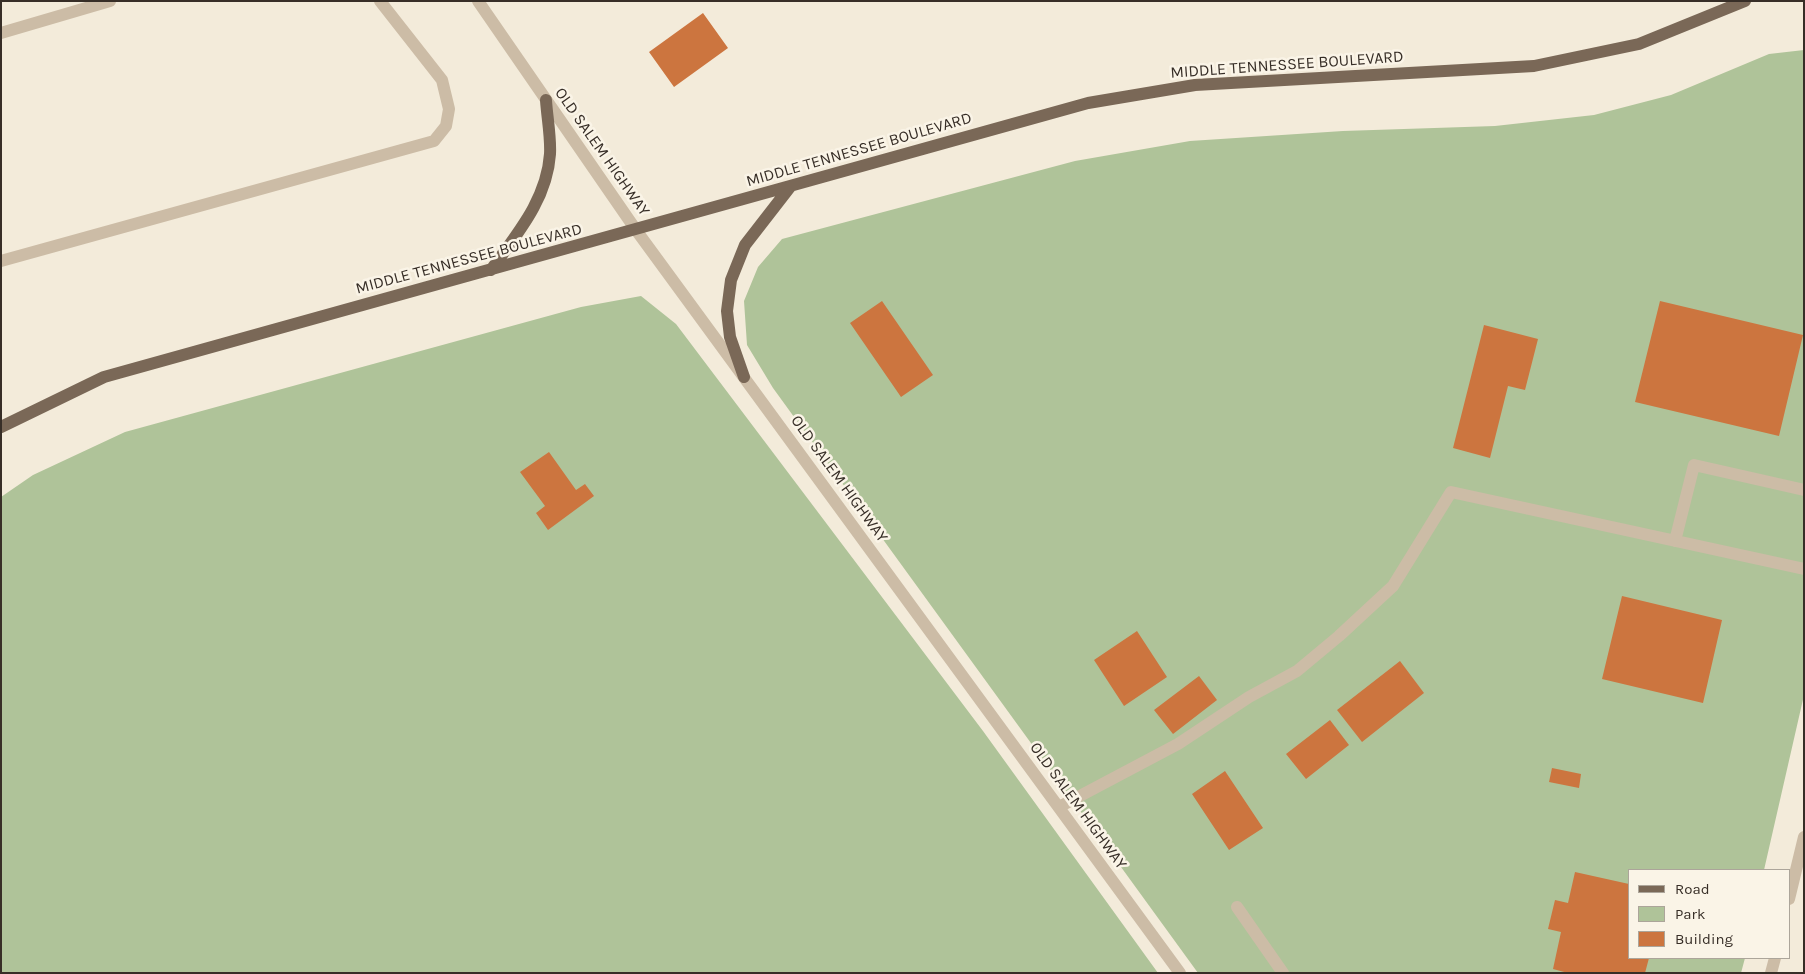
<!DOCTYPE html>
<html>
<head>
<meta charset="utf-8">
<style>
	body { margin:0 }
	#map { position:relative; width:1805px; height:974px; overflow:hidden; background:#f3ebda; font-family:Karla,sans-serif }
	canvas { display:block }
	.frame { position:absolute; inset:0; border:2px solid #372e27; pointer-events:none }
	.legend { position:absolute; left:1628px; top:869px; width:162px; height:90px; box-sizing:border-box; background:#faf4e7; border:1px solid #aca59a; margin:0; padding:6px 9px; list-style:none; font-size:15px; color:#372e27 }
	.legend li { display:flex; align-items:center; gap:10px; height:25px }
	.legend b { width:25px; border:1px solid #aca59a }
</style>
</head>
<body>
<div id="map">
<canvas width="1805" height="974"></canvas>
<div class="frame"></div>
<ul class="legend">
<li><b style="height:6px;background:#7a6857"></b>Road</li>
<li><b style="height:14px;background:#afc399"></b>Park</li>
<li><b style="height:14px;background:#cc753f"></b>Building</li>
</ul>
</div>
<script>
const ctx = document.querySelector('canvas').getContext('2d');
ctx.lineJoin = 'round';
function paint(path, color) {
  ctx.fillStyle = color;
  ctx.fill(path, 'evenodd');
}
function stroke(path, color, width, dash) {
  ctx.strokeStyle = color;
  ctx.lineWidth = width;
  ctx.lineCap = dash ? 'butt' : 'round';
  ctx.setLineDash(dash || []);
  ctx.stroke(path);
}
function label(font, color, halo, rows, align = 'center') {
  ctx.font = font + ' Karla,sans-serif';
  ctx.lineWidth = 5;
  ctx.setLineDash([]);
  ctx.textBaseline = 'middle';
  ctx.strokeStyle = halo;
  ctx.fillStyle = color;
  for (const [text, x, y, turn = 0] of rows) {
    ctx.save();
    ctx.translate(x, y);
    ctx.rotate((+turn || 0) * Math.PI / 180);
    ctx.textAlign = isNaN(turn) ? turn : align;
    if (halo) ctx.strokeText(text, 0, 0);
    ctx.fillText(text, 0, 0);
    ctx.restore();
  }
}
paint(new Path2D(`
	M1804 50V695L1764 870H1629V958H1745L1741 973H1198L773 388 747 345 744 301 758 267 782 239 1075 161 1190 141 1343 131 1495 126 1594 115 1671 95 1769 54Z
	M641 296 676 324 983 731 1158 973H1V497L33 475 125 432 581 307Z`), '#afc399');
paint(new Path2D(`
	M703 13 728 48 674 87 649 52Z
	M882 301 933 375 901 397 850 323Z
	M1660 301 1803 335 1779 436 1635 402Z
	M1484 325 1538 339 1525 390 1508 386 1490 458 1453 448Z
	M549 452 576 490 585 484 594 496 548 530 536 513 545 506 520 472Z
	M1622 596 1722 620 1703 703 1602 679Z
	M1137 631 1167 677 1124 706 1094 660Z
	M1400 661 1424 693 1362 742 1337 710Z
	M1199 676 1217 700 1173 734 1154 710Z
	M1330 720 1349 745 1306 779 1286 754Z
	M1552 768 1581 774 1579 788 1549 782Z
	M1225 771 1263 828 1229 850 1192 794Z
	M1575 872 1629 884V958H1649L1645 973H1568L1553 969 1561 932 1548 929 1555 900 1568 903Z`), '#cc753f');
stroke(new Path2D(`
	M478 1 636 230 1180 973
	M1 33 110 1
	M1 261 434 141 446 126 449 109 442 80 380 1
	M1675 541 1694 465 1804 490
	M1059 807 1178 744 1249 697 1297 671 1339 636 1393 586 1451 492 1804 569
	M1789 899 1804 837
	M1237 907 1283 973
	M1771 973 1775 958`), '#ccbca6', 12);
stroke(new Path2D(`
	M491 270C516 235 547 200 550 154 551 137 547 117 546 100
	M744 377 730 337 727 311 731 280 745 245 790 187
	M1 427 104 377 1088 103 1195 85 1534 66 1639 44 1745 1`), '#7a6857', 12);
label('16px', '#372e27', '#faf4e7', [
	["MIDDLE TENNESSEE BOULEVARD",1287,65,-4],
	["MIDDLE TENNESSEE BOULEVARD",859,150,-16],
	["OLD SALEM HIGHWAY",602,152,55],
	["MIDDLE TENNESSEE BOULEVARD",469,259,-15],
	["OLD SALEM HIGHWAY",839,479,54],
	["OLD SALEM HIGHWAY",1078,806,54]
]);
</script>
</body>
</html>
